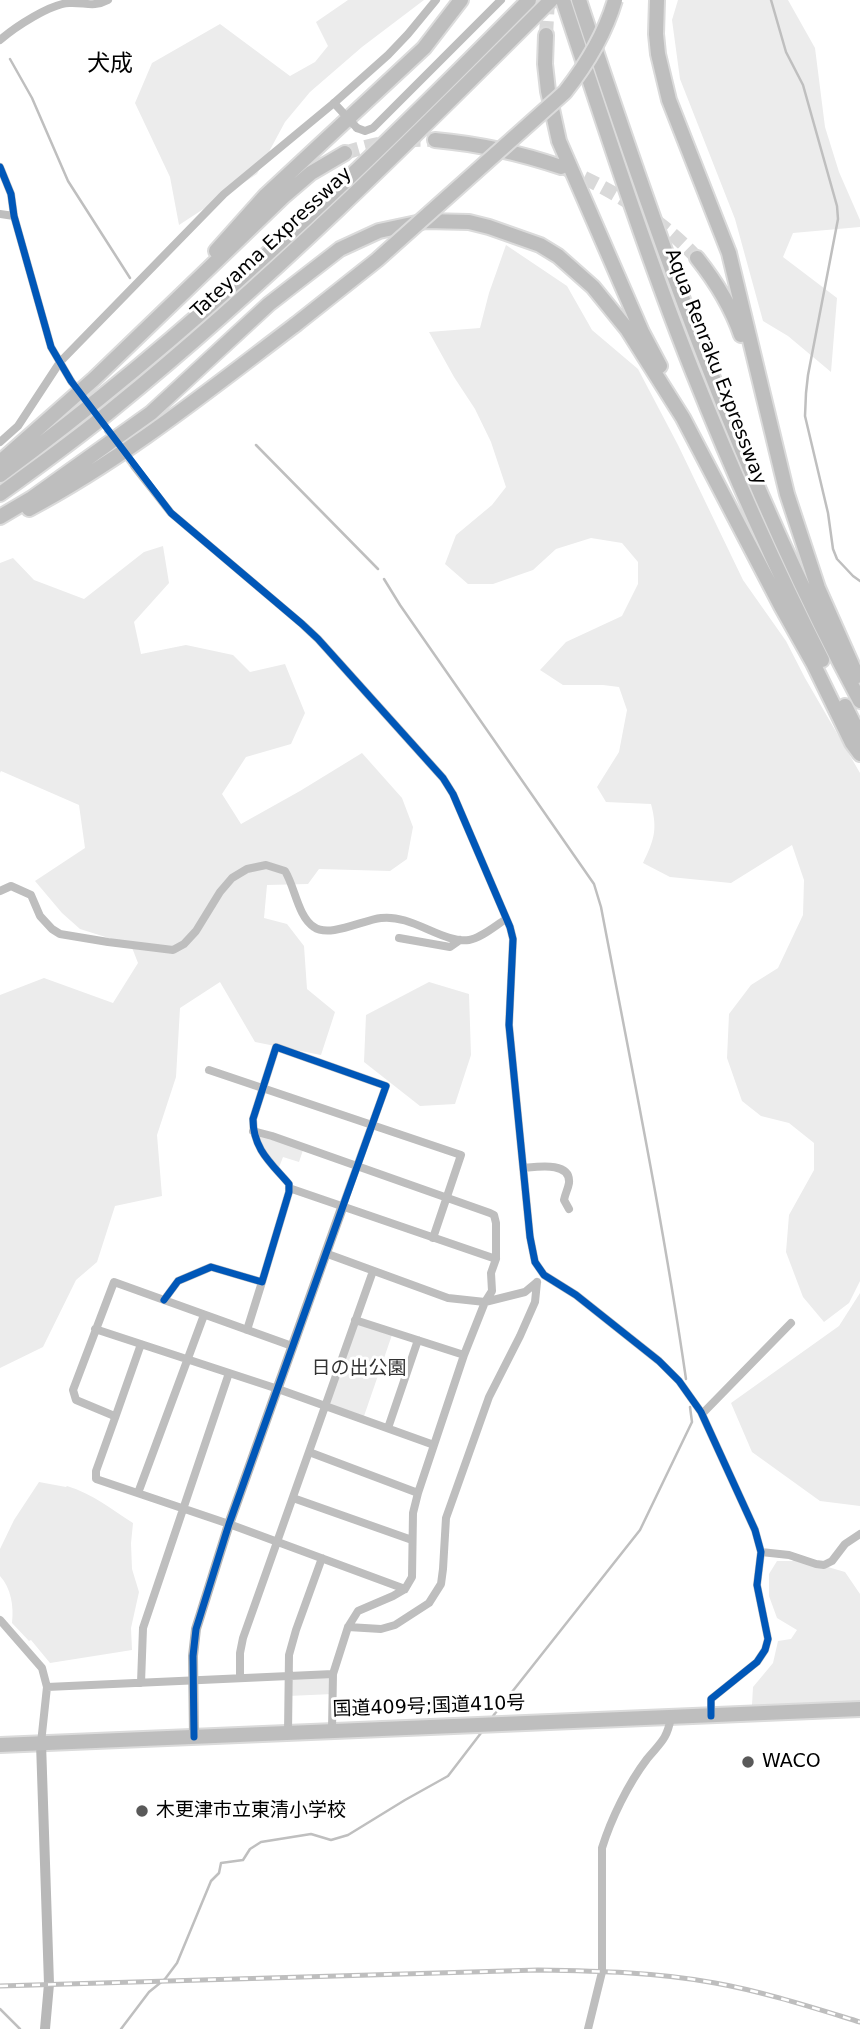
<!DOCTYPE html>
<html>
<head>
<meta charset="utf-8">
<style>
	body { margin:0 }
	canvas { display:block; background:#fff }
</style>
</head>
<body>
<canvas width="860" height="2029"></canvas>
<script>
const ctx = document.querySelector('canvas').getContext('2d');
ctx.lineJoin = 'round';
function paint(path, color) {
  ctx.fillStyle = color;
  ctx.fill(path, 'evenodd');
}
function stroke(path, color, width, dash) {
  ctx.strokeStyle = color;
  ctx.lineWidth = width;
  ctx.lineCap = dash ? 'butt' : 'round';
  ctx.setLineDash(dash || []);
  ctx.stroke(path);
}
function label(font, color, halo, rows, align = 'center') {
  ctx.font = font + ' "DejaVu Sans","Noto Sans JP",sans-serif';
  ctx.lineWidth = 6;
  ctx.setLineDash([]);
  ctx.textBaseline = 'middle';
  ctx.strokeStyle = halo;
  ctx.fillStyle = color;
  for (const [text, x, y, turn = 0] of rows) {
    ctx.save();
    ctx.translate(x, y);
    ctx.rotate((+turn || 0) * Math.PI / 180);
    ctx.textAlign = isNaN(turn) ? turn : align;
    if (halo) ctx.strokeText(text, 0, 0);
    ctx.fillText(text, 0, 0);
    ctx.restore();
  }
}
paint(new Path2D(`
	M348 0H424L362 47 310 92 285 122 257 174 179 225 170 177 135 103 152 63 220 24 290 76 315 62 328 46 316 22Z
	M678 0H788L815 48 825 127 839 172 860 220V227L793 233 783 257 837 298 831 372 788 336 763 321 735 219 680 79 672 20Z
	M506 245 567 286 592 330 638 369 678 445 743 580 786 641 805 678 860 773V1281L849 1303 824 1322 803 1297 786 1252 789 1215 814 1170V1143L789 1123 761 1116 742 1101 727 1058 729 1014 751 985 778 968 803 915 804 880 792 845 731 883 670 877 643 863C654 840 658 830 651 804L606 802 597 787 619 752 627 710 619 687 603 685H563L540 670 566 642 622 616 638 584V562L622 543 591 538 556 549 533 570 493 584H468L445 564 456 535 492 505 506 487 491 442 475 409 454 377 429 332 480 328 489 293Z
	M163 546 169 583 134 622 141 654 186 645 233 655 250 672 285 664 305 713 291 744 246 757 222 794 241 824 300 791 362 753 402 798 413 827 407 859 390 871 319 869 308 884 267 885 264 918 287 924 304 946 307 989 335 1012 321 1055 255 1042 220 982 180 1008 176 1077 157 1135 162 1196 115 1206 97 1262 76 1280 43 1347 0 1368V995L44 978 113 1003 138 963 131 945 80 929 62 913 35 881 85 848 79 805 1 771 0 773V563L13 558 34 580 84 599 144 552Z
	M429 982 469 994 471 1055 455 1104 420 1106 364 1062 366 1015Z
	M253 1131 304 1147 299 1162 283 1157 278 1170Z
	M860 1293V1506L820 1501 752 1452 731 1403 839 1326Z
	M355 1320 393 1332 363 1419 325 1406Z
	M39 1482 66 1487 67 1486C93 1494 111 1509 133 1523L131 1543 132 1569 139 1592 131 1628 132 1650 50 1663 31 1640 29 1641 12 1623C14 1606 11 1588 0 1576V1549L14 1520Z
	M797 1558 845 1572 860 1594V1701L760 1708 752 1705 753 1687 773 1663 778 1641 791 1639 797 1630 777 1618 769 1596V1574L777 1561H792Z
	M333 1674V1694L288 1696V1676Z`), '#ececec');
stroke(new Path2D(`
	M771 0 786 52 803 85 837 206 838 219 808 375 806 393 805 416 828 513 833 549 837 559 853 576 860 581
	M10 59 32 98 68 181 130 278
	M256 445 378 569
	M384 579 400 605 594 884 601 907C631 1064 663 1221 686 1379
	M493 1716 640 1530 692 1422 690 1407
	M0 2009 20 2029
	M121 2029 149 1992 165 1979 177 1963 211 1881 219 1873 221 1863 243 1860 250 1849 261 1842 311 1834 331 1840 348 1835 405 1800 448 1776 481 1733`), '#bfbfbf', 2.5);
stroke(new Path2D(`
	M71 381 134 466`), '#d9d9d9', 8, [8, 4]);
stroke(new Path2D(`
	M546 35 548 0
	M345 153C378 142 400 139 435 140
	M565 169C613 190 661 219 697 258`), '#d9d9d9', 14, [14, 7]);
const highway = new Path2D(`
	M563 0C604 124 644 249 692 370 731 468 774 565 822 660
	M579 0C658 239 741 478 860 701
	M657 0 656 34 658 54 669 100 729 253 787 494 818 588 857 676
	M546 35 545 64 548 91 559 141 642 332 660 366
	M435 140C479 144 520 153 561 167
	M216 251 266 195 424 48 461 0
	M697 258C716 282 731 306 741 335
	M0 462 94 379 283 197 311 173 345 153
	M0 475C192 334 362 169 529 0
	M0 494C39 466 78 438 114 408 269 282 410 141 551 0
	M29 509C125 458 209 390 295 325
	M0 517 32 498 151 413 269 304 340 249 379 231 426 221 469 222 489 227 540 245 558 256 593 287 627 329 683 418 781 606 813 663 852 743 860 754
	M845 706 860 736
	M0 1745 860 1709`);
stroke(highway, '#dbdbdb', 18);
stroke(new Path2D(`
	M0 40C15 27 50 4 69 3 85 2 93 8 108 0
	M357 128 365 131 373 128 501 0
	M0 167 11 194 14 216 51 347 71 381
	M0 214 14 216
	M0 442 18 426 60 362 224 194 334 103 388 55 408 34 436 0
	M134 466 171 513 302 624 318 639 443 778 453 794 510 927 513 939 509 1025 530 1237 535 1262 544 1275 576 1295 659 1361 679 1381 701 1412 755 1530 761 1552 757 1585 768 1639 765 1650 757 1662 711 1699V1716
	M0 891 11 886 31 895 40 916 52 929 60 934 108 942 173 950 184 944 196 931 220 892 232 878 247 869 266 865 285 871C295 887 298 917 314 927 329 938 363 920 381 918 412 914 443 944 469 940 481 938 495 926 506 919
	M399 938 450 947 460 940
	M209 1070 461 1155 433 1238
	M253 1131 272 1136 490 1213 494 1215 496 1223V1259L491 1273 492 1291 485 1302 464 1355 418 1493 413 1513 412 1577 405 1589 393 1596 358 1611 348 1627 333 1674 332 1730
	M524 1168C536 1167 571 1161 569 1183 568 1189 565 1194 564 1200L569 1209
	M289 1188 496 1259
	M325 1253 448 1298 485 1302 525 1292 537 1282
	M164 1300 178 1281 211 1267 262 1282 289 1192V1184C271 1163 253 1149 253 1119L276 1047 386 1086 342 1208
	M355 1320 464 1355
	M95 1329 278 1389 434 1445
	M247 1330 262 1282
	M292 1346 114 1282 73 1390 76 1400 112 1415 115 1418 96 1471V1479L229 1524 405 1589
	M702 1414 791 1323
	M115 1418 141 1344
	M388 1428 418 1340
	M309 1452 418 1493
	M138 1493 204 1315
	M293 1498 412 1540
	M761 1552 789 1555 816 1564 824 1565 832 1561 845 1544 860 1534
	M0 1620 42 1668 47 1687 41 1743
	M348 1627 381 1629 395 1625 429 1603 441 1584 443 1569 446 1518 489 1397 520 1336 535 1302 537 1282
	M240 1678V1653L243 1638 373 1271
	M141 1683 143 1628 229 1373
	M47 1687 333 1674
	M288 1733 289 1655 296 1630 322 1558
	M588 2029 602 1972V1848C611 1819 628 1784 647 1759 660 1743 667 1740 671 1717`), '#bebebe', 8);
stroke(new Path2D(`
	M194 1737 193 1656 196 1629 229 1524 342 1208
	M41 1743 49 1984 45 2029`), '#b8b8b8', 10);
stroke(highway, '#bebebe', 14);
const rail = new Path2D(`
	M0 1986 538 1970C597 1971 656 1972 715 1983 761 1991 814 2008 860 2022`);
stroke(rail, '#bebebe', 5);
stroke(rail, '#fff', 2.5, [8]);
const highwayBridge = new Path2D(`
	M295 325 377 260 565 92C587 64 605 34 615 0`);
stroke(highwayBridge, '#dbdbdb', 18, []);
stroke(new Path2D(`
	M334 103 357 128`), '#bebebe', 8);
stroke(highwayBridge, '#bebebe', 14);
stroke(new Path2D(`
	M0 167 11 194 14 216 51 347 71 381 171 513 302 624 318 639 443 778 453 794 510 927 513 939 509 1025 530 1237 535 1262 544 1275 576 1295 659 1361 679 1381 701 1412 755 1530 761 1552 757 1585 768 1639 765 1650 757 1662 711 1699V1716
	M164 1300 178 1281 211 1267 262 1282 289 1192V1184C271 1163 253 1149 253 1119L276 1047 386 1086 229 1524 196 1629 193 1656 194 1737`), '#0057b8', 7);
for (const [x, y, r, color] of [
	[748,1762,7,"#595959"],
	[142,1811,7,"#595959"]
]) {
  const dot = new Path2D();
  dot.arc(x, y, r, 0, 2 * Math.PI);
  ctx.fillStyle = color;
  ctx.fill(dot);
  stroke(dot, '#fff', 2.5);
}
label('19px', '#000', '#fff', [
	["Tateyama Expressway",272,243,-43],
	["Aqua Renraku Expressway",715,367,69],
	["国道409号;国道410号",429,1707,-2]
]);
label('19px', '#333', '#fff', [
	["日の出公園",359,1369]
]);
label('19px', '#000', '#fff', [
	["WACO",762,1762],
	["木更津市立東清小学校",156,1811]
], 'left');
label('23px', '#000', '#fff', [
	["犬成",110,65]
]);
</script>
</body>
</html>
